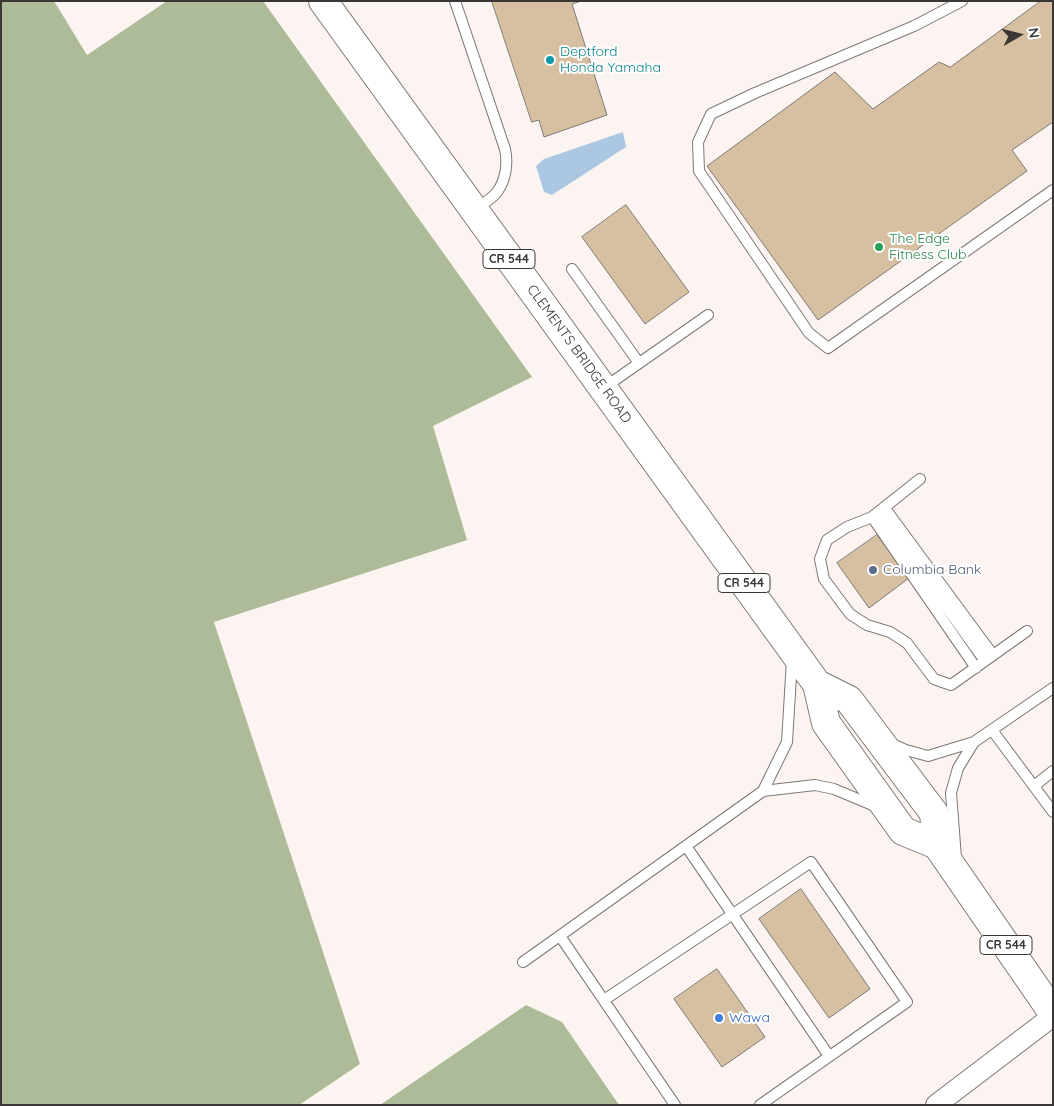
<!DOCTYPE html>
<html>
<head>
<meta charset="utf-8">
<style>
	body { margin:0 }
	#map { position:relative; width:1054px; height:1106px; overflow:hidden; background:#fbf4f0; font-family:Quicksand,sans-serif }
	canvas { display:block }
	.frame { position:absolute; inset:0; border:2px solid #3a3736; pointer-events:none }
	.north { position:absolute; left:994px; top:10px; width:50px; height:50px; -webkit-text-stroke:4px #fff; paint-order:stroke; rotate:82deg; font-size:14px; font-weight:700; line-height:20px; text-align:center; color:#3a3736 }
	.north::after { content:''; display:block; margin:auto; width:18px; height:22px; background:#3a3736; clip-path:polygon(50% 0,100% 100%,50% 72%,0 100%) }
</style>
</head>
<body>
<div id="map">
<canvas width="1054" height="1106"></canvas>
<div class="frame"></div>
<div class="north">N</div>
</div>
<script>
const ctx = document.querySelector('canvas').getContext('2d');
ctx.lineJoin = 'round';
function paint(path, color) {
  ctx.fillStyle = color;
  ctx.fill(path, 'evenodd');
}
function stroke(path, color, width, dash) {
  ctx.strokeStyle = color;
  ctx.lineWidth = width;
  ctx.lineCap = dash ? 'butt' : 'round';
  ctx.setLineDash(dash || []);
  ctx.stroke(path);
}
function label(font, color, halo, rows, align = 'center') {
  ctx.font = font + ' Quicksand,sans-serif';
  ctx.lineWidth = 4;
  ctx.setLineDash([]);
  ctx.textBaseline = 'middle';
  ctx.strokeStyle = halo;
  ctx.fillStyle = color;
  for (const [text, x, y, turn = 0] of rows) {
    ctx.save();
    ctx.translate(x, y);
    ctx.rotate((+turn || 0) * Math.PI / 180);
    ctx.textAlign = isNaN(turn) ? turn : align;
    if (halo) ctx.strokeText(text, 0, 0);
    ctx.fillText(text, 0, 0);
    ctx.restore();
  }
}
paint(new Path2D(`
	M1 1H54L87 55 167 1H263L532 377 433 426 467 540 214 622 360 1064 299 1105H1Z
	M526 1005 562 1022 619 1105H380Z`), '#aebb99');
paint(new Path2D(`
	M623 132 626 147 552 195 544 192 536 166 544 159Z`), '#acc7e2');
const building = new Path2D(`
	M492 1H581L572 4 607 115 544 137 539 120 532 122Z
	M1041 1H1053V122L1012 150 1027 171 818 320 707 166 835 72 873 109 939 62 950 67Z
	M626 205 689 292 645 324 582 237Z
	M877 535 909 578 869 608 837 563Z
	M801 889 870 989 829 1018 759 919Z
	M717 969 765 1037 722 1067 674 999Z`);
paint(building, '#d7bfa2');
stroke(building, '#7d7974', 1);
const service = new Path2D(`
	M455 1 505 149C508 163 506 180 497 192 492 199 481 205 474 210
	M962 1 914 26 755 93 711 114 698 142 699 171 809 333 828 348 1053 190
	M572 269 639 363
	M605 387 708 315
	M920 479 872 517 847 527 827 540 820 559 824 579 850 614 867 625 890 632 907 643 934 679 951 685 1027 631
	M884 507 993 655
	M878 512 985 661
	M872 517 976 668
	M992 730 1053 812
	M892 744 906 750 928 756 974 742 1053 688
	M1034 786 1053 771
	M763 791 815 785 834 789 877 807
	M686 846 829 1056
	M956 858 951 793 958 768 974 742
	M560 936 675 1105
	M523 962 763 791 787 742 792 660
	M604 1000 811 862 907 1002 760 1105`);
const minor = new Path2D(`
	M936 1105 1053 1016`);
const primary = new Path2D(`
	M323 1 817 684 826 723 903 831 937 845
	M817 684 849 700 897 764 934 813 937 845 1053 1013`);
stroke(service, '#7e7875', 12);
stroke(minor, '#7e7875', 22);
stroke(primary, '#7e7875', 30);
stroke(service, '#fff', 10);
stroke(minor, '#fff', 20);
stroke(primary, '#fff', 28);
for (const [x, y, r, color] of [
	[550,60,5,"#0f9aa8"],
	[879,247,5,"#2e9e5b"],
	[873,570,5,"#5c6f8a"],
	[719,1018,5,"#3f7fe0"]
]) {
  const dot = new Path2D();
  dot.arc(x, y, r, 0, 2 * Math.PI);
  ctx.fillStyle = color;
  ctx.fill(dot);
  stroke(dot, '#fff', 2);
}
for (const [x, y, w] of [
	[509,259,52],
	[744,583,52],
	[1006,945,52]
]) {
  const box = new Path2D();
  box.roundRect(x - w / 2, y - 9.5, w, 19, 4);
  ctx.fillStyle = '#fff';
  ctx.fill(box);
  stroke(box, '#3a3736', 1);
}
label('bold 12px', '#3a3736', null, [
	["CR 544",509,259],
	["CR 544",744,583],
	["CR 544",1006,945]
]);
label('14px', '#0d838f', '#fff', [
	["Deptford",560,52],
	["Honda Yamaha",560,68]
], 'left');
label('14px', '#27864d', '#fff', [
	["The Edge",889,239],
	["Fitness Club",889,255]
], 'left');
label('14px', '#3a3736', '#fff', [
	["CLEMENTS BRIDGE ROAD",579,354,54]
]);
label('14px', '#4e5e75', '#fff', [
	["Columbia Bank",883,570]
], 'left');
label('14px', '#366cbe', '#fff', [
	["Wawa",729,1018]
], 'left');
</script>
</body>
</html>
